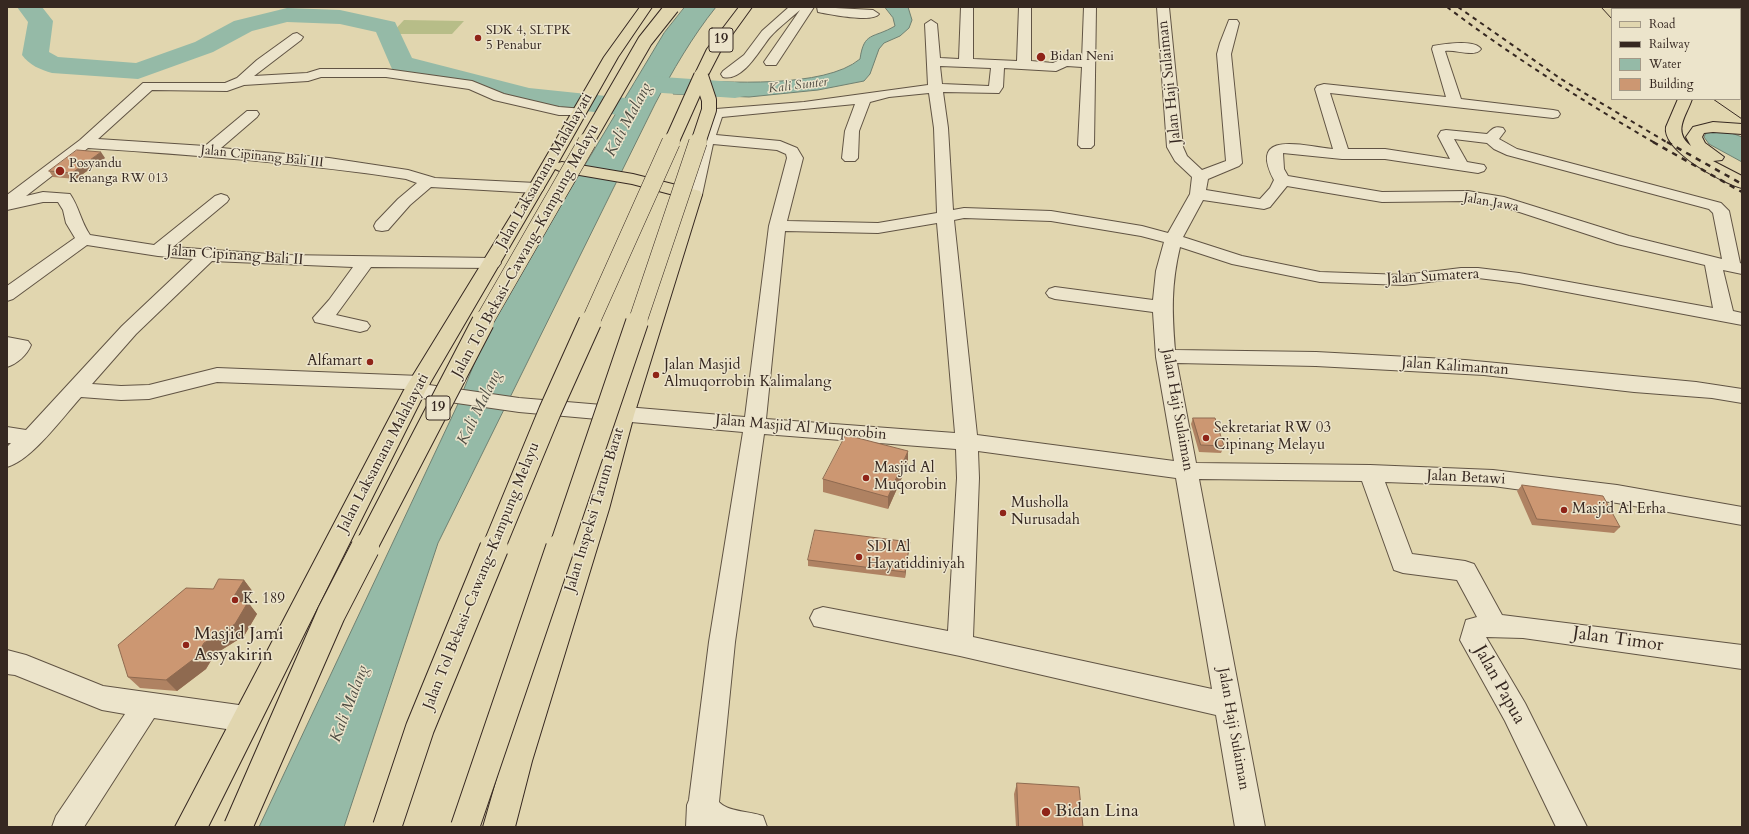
<!DOCTYPE html>
<html>
<head>
<meta charset="utf-8">
<style>
	body { margin:0 }
	#map { position:relative; width:1749px; height:834px; overflow:hidden; background:#e1d6af; font-family:Cardo,serif }
	canvas { display:block }
	.frame { position:absolute; inset:0; border:8px solid #362821; pointer-events:none }
	.legend { position:absolute; left:1611px; top:8px; width:130px; height:92px; box-sizing:border-box; background:#ece4cb; border:1px solid #a39987; margin:0; padding:5px 7px; list-style:none; font-size:12px; color:#362821 }
	.legend li { display:flex; align-items:center; gap:8px; height:20px }
	.legend b { width:20px; border:1px solid #a39987 }
</style>
</head>
<body>
<div id="map">
<canvas width="1749" height="834"></canvas>
<div class="frame"></div>
<ul class="legend">
<li><b style="height:5px;background:#e1d6af"></b>Road</li>
<li><b style="height:5px;background:#362821"></b>Railway</li>
<li><b style="height:11px;background:#95baa7"></b>Water</li>
<li><b style="height:11px;background:#cc9772"></b>Building</li>
</ul>
</div>
<script>
const ctx = document.querySelector('canvas').getContext('2d');
ctx.lineJoin = 'round';
function paint(path, color) {
  ctx.fillStyle = color;
  ctx.fill(path, 'evenodd');
}
function stroke(path, color, width, dash) {
  ctx.strokeStyle = color;
  ctx.lineWidth = width;
  ctx.lineCap = dash ? 'butt' : 'round';
  ctx.setLineDash(dash || []);
  ctx.stroke(path);
}
function label(font, color, halo, rows, align = 'center') {
  ctx.font = font + ' Cardo,serif';
  ctx.lineWidth = 3;
  ctx.setLineDash([]);
  ctx.textBaseline = 'middle';
  ctx.strokeStyle = halo;
  ctx.fillStyle = color;
  for (const [text, x, y, turn = 0] of rows) {
    ctx.save();
    ctx.translate(x, y);
    ctx.rotate((+turn || 0) * Math.PI / 180);
    ctx.textAlign = isNaN(turn) ? turn : align;
    if (halo) ctx.strokeText(text, 0, 0);
    ctx.fillText(text, 0, 0);
    ctx.restore();
  }
}
paint(new Path2D(`
	M404 20 464 21 452 34H391Z`), '#b7bd88');
const water = new Path2D(`
	M685 7H716C692 37 673 70 655 104L438 543 344 827H259L457 406 491 322 664 33Z
	M885 7H908L912 20 909 28 900 36 884 43 879 49 870 74 864 81 818 90 749 97 673 94 679 80C726 82 824 89 860 59 864 31 873 39 895 26L893 18Z
	M1715 131H1726L1742 137V162L1709 144 1704 137 1706 133Z`);
paint(water, '#95baa7');
stroke(water, '#6f8071', 1);
paint(new Path2D(`
	M17 7H42L53 21 49 52 58 57 136 63 195 42 234 21 287 8 340 10 395 22 412 58 529 88 635 99 645 102 649 108 645 114 635 117 528 104 392 69 376 32 340 24 287 22 252 31 213 52 138 79 52 73C41 70 29 65 22 55L28 22Z
	M648 76 735 82 745 84 749 90 745 96 735 98 648 92 638 90 634 84 638 78Z`), '#95baa7');
const minor = new Path2D(`
	M789 7H814L776 65H766L764 62 800 10C790 19 779 27 770 37 760 49 743 82 723 77L721 74 723 71 744 55 762 31Z
	M817 7 873 10 879 14C873 23 828 14 818 12Z
	M961 7H973V59L1017 61 1019 7H1031V61L1053 63 1064 58 1082 60 1084 7H1096L1094 145 1091 148H1081L1078 145 1082 67 1067 66 1056 71 1004 68 1003 87 999 93 943 92 948 128 953 210 964 208 1051 211 1142 226 1168 233 1190 194 1192 177 1175 161 1167 147 1157 7H1169L1183 147 1187 156 1202 170 1226 161 1217 54 1220 43 1229 20H1237L1239 23 1231 54 1242 163 1239 166 1208 179 1206 190 1260 199 1270 188 1274 180C1247 129 1304 146 1333 149L1315 89 1317 86 1324 84 1446 97 1432 49 1433 46C1444 44 1475 39 1481 49 1475 58 1455 49 1445 51L1461 99 1553 110 1558 111 1560 114 1558 117 1553 118 1330 93 1348 149H1385L1450 159 1438 136 1441 131 1446 130 1487 134C1493 128 1495 126 1503 128L1505 131 1499 139 1517 149 1721 203 1729 211 1740 263 1742 264V274L1723 270 1733 311 1742 313V325L1519 283 1478 278H1461L1404 285 1320 282 1232 264 1180 247C1171 285 1172 312 1175 350L1316 352 1465 360 1696 382 1742 389V403L1712 398 1634 392 1484 375 1316 366 1177 363 1196 463 1370 465 1493 470 1617 485 1742 507V525L1617 503 1493 486 1385 482 1412 554 1465 561 1474 564 1502 615 1742 645V669L1523 638 1486 637 1525 703 1587 827H1556L1505 721 1460 640 1466 620 1477 617 1457 580 1403 573 1394 570 1362 481 1199 479 1265 827H1235L1216 715 960 656 814 626 810 618 814 610 823 607 948 631 957 478 956 449 764 434 735 642 719 802C728 812 749 811 763 816L767 827H686L687 805 689 800 709 642 743 432 519 412 415 397 408 395 405 389 217 382 149 399 121 400 81 397C63 417 32 460 7 467V447L11 443H7V427L26 430 122 326 193 259 158 256 87 245 13 299 7 301V286L75 238 66 223 63 210 58 202H43L7 210V195L80 140 143 83H225L237 78 257 60 293 34 297 33 303 37 301 40 254 76 307 73 320 69H386L472 81 504 94 559 107 584 109 586 112 584 115H559L494 100 469 89 386 77H321L308 81 244 85 227 91 152 90 98 139 205 146 247 111H257L259 114 257 117 221 148 329 158 408 170 435 178 536 183 542 185 544 188 542 191 536 193 431 187 410 205 388 230 382 231 376 230 374 226 376 222 398 199 417 183 406 179C300 163 195 155 88 148L26 196 43 192 70 194C79 207 81 222 90 235L154 245 215 196 221 194 227 196 229 199 227 202 173 247 283 255 492 258 498 259 501 263 498 267 492 268 371 267 336 315 367 322 370 326 367 330 360 332 315 322 313 318 329 300 353 267 212 261 136 334 92 384 121 386 149 385 217 368 420 376 427 378 430 383 429 385 519 398 745 417 769 226 787 158 786 154 777 150 713 144 702 195 700 198 694 200 688 198 686 195 700 139 709 113 711 110 716 109 804 102 928 85 925 24 931 20 937 24 940 58 959 59ZM940 66 991 68 989 86 942 84ZM929 93 934 128 937 213 878 223 787 221 803 158 797 148 780 141 716 135 722 117 855 104 845 131 842 158 845 161H855L858 158 859 131 870 102 889 97ZM1454 139 1487 143 1494 149 1507 155 1709 209 1713 213 1722 259 1629 236 1504 197 1468 191 1382 192 1288 176 1284 169 1283 153 1342 159H1385L1478 173 1484 171 1486 168 1484 165 1467 162ZM1287 186 1382 202 1468 201 1501 206 1617 244 1705 265 1713 308 1519 273 1478 268H1461L1404 275 1320 272 1242 256 1183 237 1203 200 1264 209 1270 207ZM964 218 1051 221 1141 236 1164 242 1156 271 1153 300 1055 287 1049 289 1046 293 1049 297 1055 299 1153 312 1156 357 1174 461 977 435 954 220ZM937 223 955 433 766 419 785 231 878 233ZM978 451 1176 478 1212 689 973 637 979 478Z
	M7 337 28 341 31 345C27 355 17 364 7 367Z
	M7 650 26 655 103 686 246 706 256 710 260 719 256 728 246 732 154 718 84 827H52L56 816 125 714 102 710 15 675 7 674Z`);
const primary = new Path2D(`
	M640 7H652L618 57 558 163 562 162 633 174 700 191 702 195 634 415 609 509 532 761 515 827H483L502 761 585 509 612 415 685 198 632 184 562 172 555 169 426 390 208 827H175L404 390 528 188 604 57Z`);
const motorway = new Path2D(`
	M739 7H752L721 50 706 79H696L694 76 707 49Z
	M1626 7H1639L1640 9H1627Z
	M1674 7H1687L1688 9H1675Z
	M1702 7H1715L1716 9H1703Z
	M1740 31 1742 32V41L1740 40Z
	M1740 51H1742V61H1740Z
	M1740 88H1742V98H1740Z
	M1678 99H1692C1686 117 1672 131 1691 146L1686 137 1693 127 1713 122 1742 124V134L1713 132 1704 133 1702 137 1705 143 1724 157 1722 160 1713 161 1742 176V188C1723 183 1662 151 1666 127Z`);
stroke(minor, '#615444', 2);
stroke(primary, '#362821', 2);
stroke(motorway, '#362821', 2);
paint(minor, '#ece4cb');
paint(primary, '#e1d6af');
paint(motorway, '#e1d6af');
stroke(new Path2D(`
	M1601 7 1612 19
	M1713 99 1742 119`), '#362821', 1);
stroke(new Path2D(`
	M1447 7C1513 57 1583 101 1655 143
	M1458 7 1561 79 1668 143`), '#362821', 2, [4.5, 4.5]);
stroke(new Path2D(`
	M1653 142 1742 192
	M1667 142 1742 184`), '#362821', 2.5, [5.5, 5.5]);
const motorwayBridgeFar3 = new Path2D(`
	M586 143 645 41 672 7
	M671 143 701 76
	M698 143 709 110V100L701 76`);
const motorwayBridgeFar2 = new Path2D(`
	M483 323 587 142
	M590 323 671 142
	M637 323 698 142`);
const motorwayBridgeFar1 = new Path2D(`
	M365 549 483 322
	M493 549 550 411 590 322
	M560 549 637 322`);
const motorwayBridge = new Path2D(`
	M238 827 331 614 365 548
	M387 827 420 728 494 548
	M465 827 560 548`);
stroke(motorwayBridgeFar3, '#362821', 16, []);
stroke(motorwayBridgeFar2, '#362821', 19, []);
stroke(motorwayBridgeFar1, '#362821', 24, []);
stroke(motorwayBridge, '#362821', 30, []);
stroke(motorwayBridgeFar3, '#e1d6af', 14);
stroke(motorwayBridgeFar2, '#e1d6af', 18);
stroke(motorwayBridgeFar1, '#e1d6af', 22);
stroke(motorwayBridge, '#e1d6af', 28);
paint(new Path2D(`
	M105 158 76 179 53 177 49 171Z
	M1193 418 1224 446 1221 453 1199 452 1191 424Z
	M908 464 888 509 823 492V479Z
	M1522 485 1620 527 1614 533 1532 525 1517 491Z
	M910 542 909 548 905 578 808 566V560Z
	M244 580 253 592 247 602 257 614 244 636 215 654 206 669 177 691 140 688 128 677Z
	M1017 783 1083 827H1016L1014 794Z`), '#af8262');
paint(new Path2D(`
	M101 152 105 158 76 179 72 173Z
	M908 451V464L888 509V497Z
	M910 542 909 548 905 578V572Z
	M244 580 253 592 240 613 231 601Z
	M248 602 257 614 244 636 215 654 206 669 177 691 166 680Z`), '#8f6a50');
const building = new Path2D(`
	M77 150 101 152 72 173 49 171Z
	M1193 418H1215L1224 446 1201 445Z
	M846 435 908 451 888 497 823 479Z
	M1522 485 1603 496 1620 527 1537 519Z
	M815 530 910 542 905 572 808 560Z
	M219 579 244 580 231 601 248 602 235 624 204 643 195 658 166 680 128 677 118 645 186 588 213 589Z
	M1017 783 1079 787 1083 827H1019Z`);
paint(building, '#cc9772');
stroke(building, '#8f6a50', 1);
for (const [x, y, r, color] of [
	[478,38,4,"#8f2418"],
	[1041,57,5,"#8f2418"],
	[60,171,5,"#8f2418"],
	[370,362,4,"#8f2418"],
	[656,375,4,"#8f2418"],
	[1206,438,4,"#8f2418"],
	[866,478,4,"#8f2418"],
	[1564,510,4,"#8f2418"],
	[1003,513,4,"#8f2418"],
	[859,557,4,"#8f2418"],
	[235,600,4,"#8f2418"],
	[186,645,4,"#8f2418"],
	[1046,812,5,"#8f2418"]
]) {
  const dot = new Path2D();
  dot.arc(x, y, r, 0, 2 * Math.PI);
  ctx.fillStyle = color;
  ctx.fill(dot);
  stroke(dot, '#ece4cb', 1.5);
}
label('13px', '#362821', '#ece4cb', [
	["SDK 4, SLTPK",486,31],
	["5 Penabur",486,46],
	["Bidan Neni",1050,57],
	["Posyandu",69,164],
	["Kenanga RW 013",69,179]
], 'left');
label('italic 13px', '#4e4c42', '#ece4cb', [
	["Kali Sunter",798,86,-7]
]);
label('13px', '#362821', '#ece4cb', [
	["Jalan Cipinang Bali III",262,157,6],
	["Jalan Jawa",1491,203,10]
]);
for (const [x, y, w] of [
	[721,40,24],
	[438,408,24]
]) {
  const box = new Path2D();
  box.roundRect(x - w / 2, y - 12, w, 24, 3);
  ctx.fillStyle = '#ece4cb';
  ctx.fill(box);
  stroke(box, '#362821', 1);
}
label('bold 14px', '#362821', null, [
	["19",721,40],
	["19",438,408]
]);
label('15px', '#362821', '#ece4cb', [
	["Jalan Haji Sulaiman",1170,82,-96],
	["Jalan Laksamana Malahayati",545,171,-60],
	["Jalan Tol Bekasi–Cawang–Kampung Melayu",526,251,-61],
	["Jalan Cipinang Bali II",235,256,4],
	["Jalan Sumatera",1433,277,-3],
	["Jalan Kalimantan",1455,367,4],
	["Jalan Haji Sulaiman",1177,410,80],
	["Jalan Masjid Al Muqorobin",801,428,5],
	["Jalan Laksamana Malahayati",384,453,-62],
	["Jalan Betawi",1466,478,3],
	["Jalan Inspeksi Tarum Barat",595,510,-73],
	["Jalan Tol Bekasi–Cawang–Kampung Melayu",482,576,-68],
	["Jalan Haji Sulaiman",1233,729,80]
]);
label('15px', '#362821', '#ece4cb', [
	["Alfamart",362,362,"right"],
	["Jalan Masjid",664,366],
	["Almuqorrobin Kalimalang",664,383],
	["Sekretariat RW 03",1214,429],
	["Cipinang Melayu",1214,446],
	["Masjid Al",874,469],
	["Muqorobin",874,486],
	["Musholla",1011,504],
	["Nurusadah",1011,521],
	["Masjid Al Erha",1572,510],
	["SDI Al",867,548],
	["Hayatiddiniyah",867,565],
	["K. 189",243,600]
], 'left');
label('italic 16px', '#4e4c42', '#ece4cb', [
	["Kali Malang",629,120,-62],
	["Kali Malang",480,408,-64],
	["Kali Malang",350,704,-69]
]);
label('18px', '#362821', '#ece4cb', [
	["Masjid Jami",194,635],
	["Assyakirin",194,656],
	["Bidan Lina",1055,812]
], 'left');
label('18px', '#362821', '#ece4cb', [
	["Jalan Timor",1618,640,8],
	["Jalan Papua",1499,685,61]
]);
</script>
</body>
</html>
